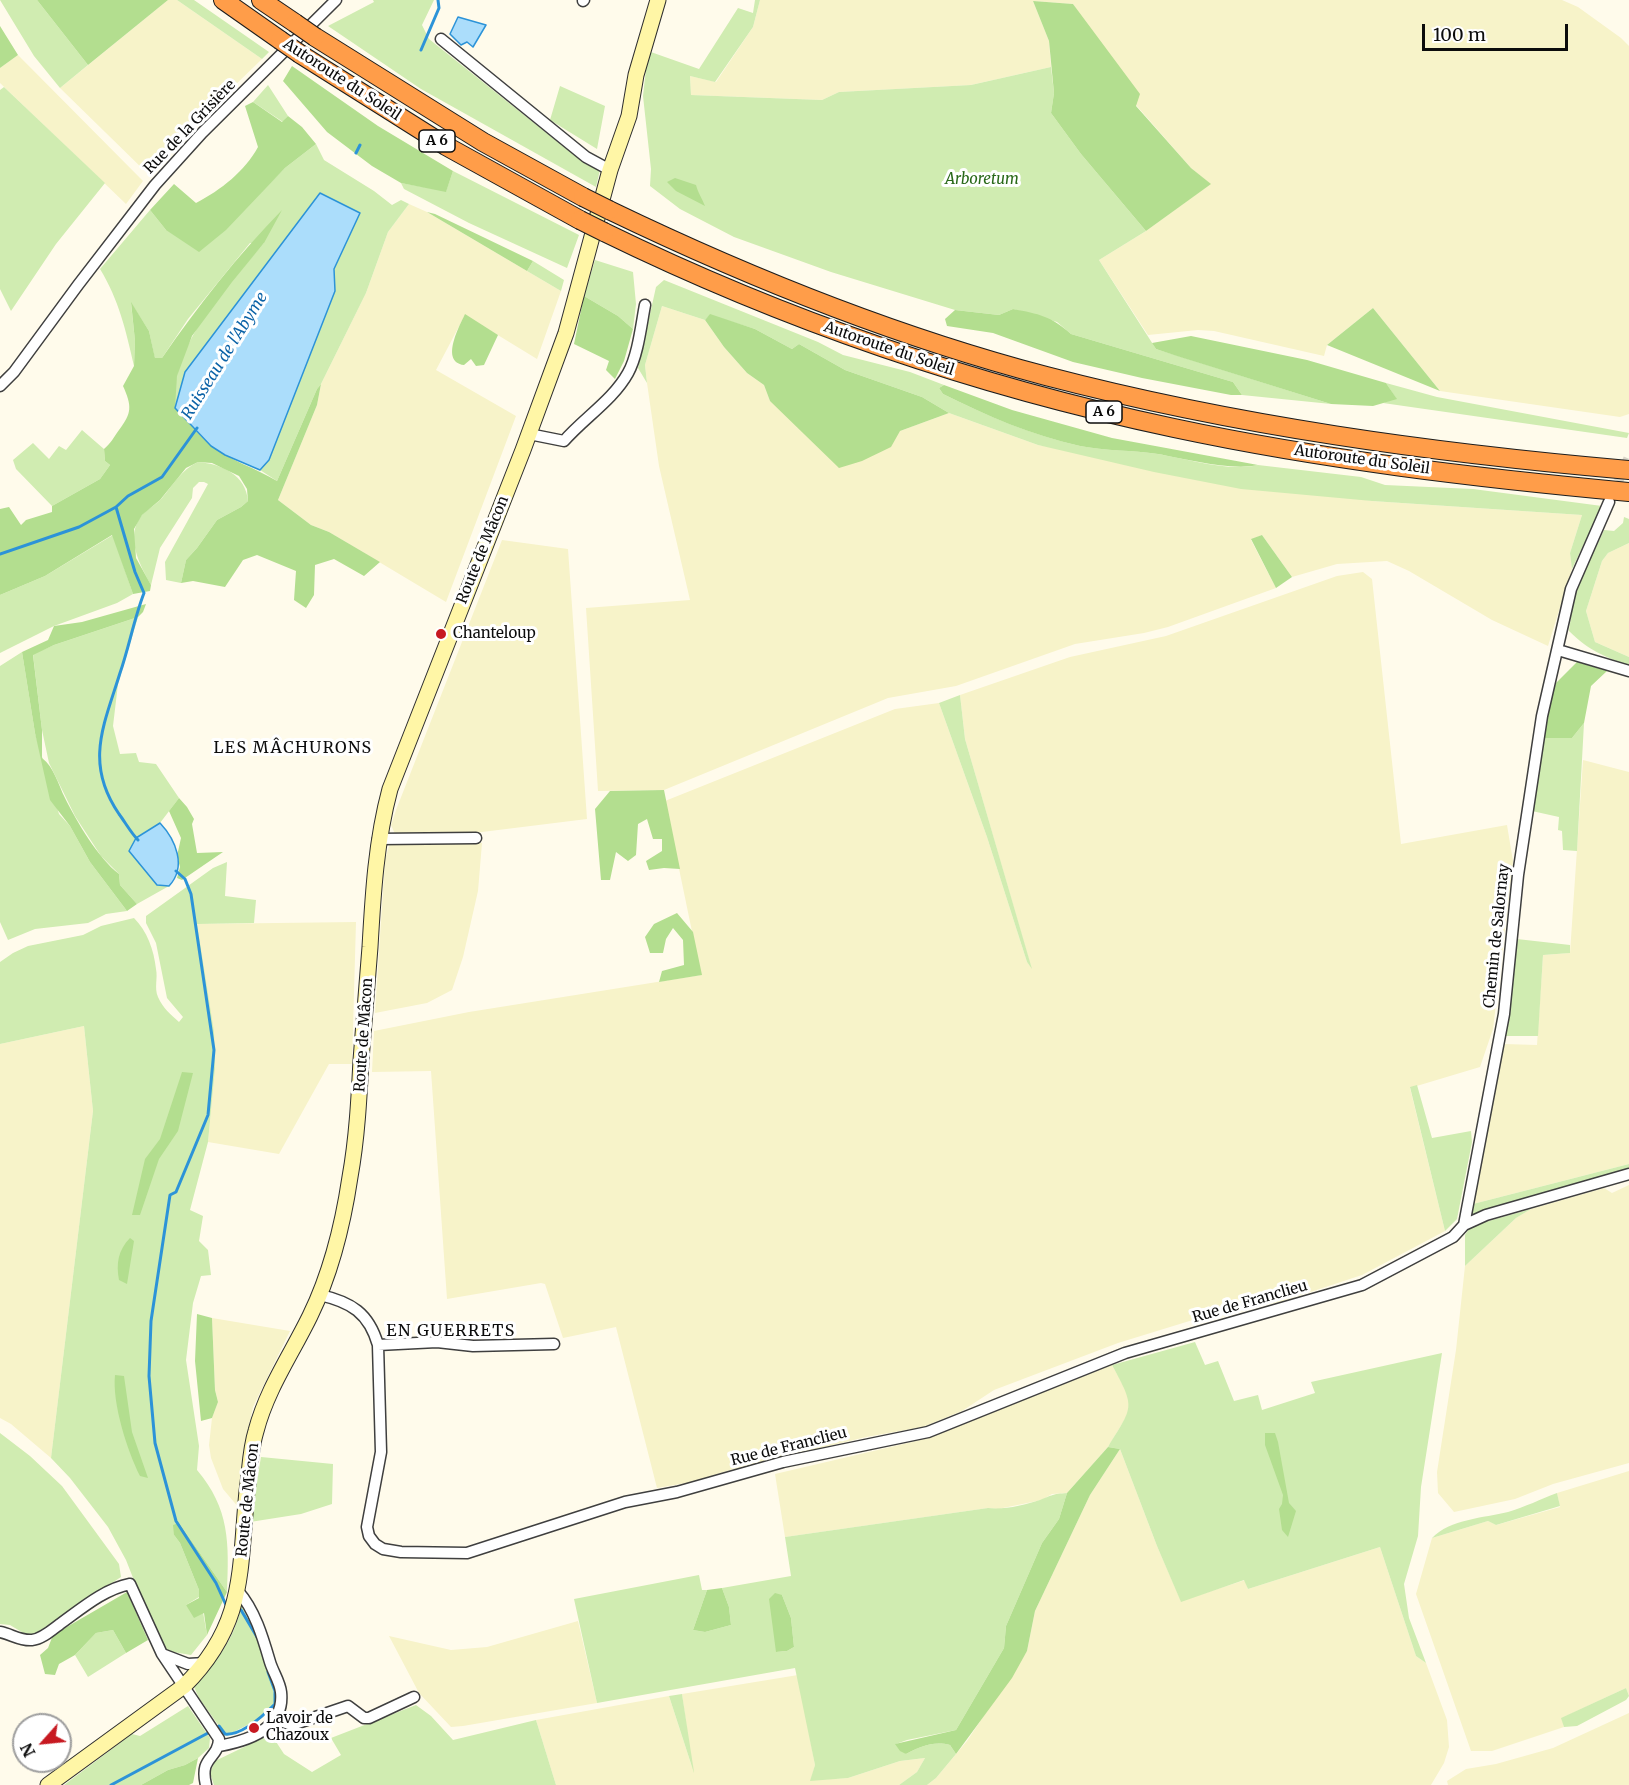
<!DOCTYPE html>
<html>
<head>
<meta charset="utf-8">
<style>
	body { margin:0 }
	#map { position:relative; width:1629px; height:1785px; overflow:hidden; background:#fffbeb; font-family:Merriweather,serif }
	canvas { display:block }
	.north { position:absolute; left:12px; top:1713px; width:60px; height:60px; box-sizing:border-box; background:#fff; border:2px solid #9e9e9e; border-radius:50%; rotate:243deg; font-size:16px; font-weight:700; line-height:24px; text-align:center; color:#0c0c0c }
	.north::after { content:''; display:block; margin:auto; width:21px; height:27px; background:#c71921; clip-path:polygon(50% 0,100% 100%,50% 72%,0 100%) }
	.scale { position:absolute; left:1422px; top:24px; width:146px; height:27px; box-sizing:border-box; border:3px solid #0c0c0c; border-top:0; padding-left:8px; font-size:18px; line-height:21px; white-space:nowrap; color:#0c0c0c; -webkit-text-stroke:4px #fff; paint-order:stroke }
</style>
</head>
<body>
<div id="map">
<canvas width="1629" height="1785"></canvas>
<div class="north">N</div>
<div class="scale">100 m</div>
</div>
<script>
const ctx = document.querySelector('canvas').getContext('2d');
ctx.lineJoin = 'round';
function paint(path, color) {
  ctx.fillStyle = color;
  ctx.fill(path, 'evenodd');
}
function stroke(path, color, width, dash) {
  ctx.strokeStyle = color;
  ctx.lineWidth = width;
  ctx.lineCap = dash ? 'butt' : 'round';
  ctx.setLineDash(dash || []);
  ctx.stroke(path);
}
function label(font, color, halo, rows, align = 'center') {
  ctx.font = font + ' Merriweather,serif';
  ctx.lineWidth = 6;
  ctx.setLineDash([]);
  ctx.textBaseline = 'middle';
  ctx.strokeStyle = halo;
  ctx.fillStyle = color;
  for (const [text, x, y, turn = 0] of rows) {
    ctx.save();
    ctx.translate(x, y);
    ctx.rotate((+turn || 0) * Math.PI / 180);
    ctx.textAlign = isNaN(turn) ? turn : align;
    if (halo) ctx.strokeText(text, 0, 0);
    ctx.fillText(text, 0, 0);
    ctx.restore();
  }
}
paint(new Path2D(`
	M168 0H177L262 59 192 127 150 176 60 88Z
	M760 0H1562L1578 7 1621 38 1629 46V414L1620 417 1440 391 1373 308 1327 345 1324 356 1214 331 1198 330 1148 335 1099 260 1146 231 1210 184 1191 168 1136 105 1073 4 1033 1 1049 41 1051 67 971 85 839 92 822 100 691 95 690 76 716 82 753 27Z
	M18 55 143 181 126 204 0 83V68Z
	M409 204 427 212 561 291 537 359 465 315 436 370 516 416 446 602 329 532 311 525 278 500 317 405 321 384 366 293 388 232Z
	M662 306 705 320 724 347 747 373 764 385 770 401 900 431 949 413 1038 445 1372 501 1582 515 1570 553 1572 569 1548 646 1492 620 1409 571 1387 561 1337 564 1292 577 1262 535 1251 540 1276 588 1168 627 1144 633 1075 644 956 686 888 698 664 790 598 791 586 608 690 600 659 466 647 383 645 365Z
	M502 540 568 549 587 819 474 833 395 834 391 825 396 810Z
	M1629 543V657L1595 642 1586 611 1602 561 1608 553Z
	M1363 572 1372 579 1401 844 1507 825 1513 861 1493 1029 1480 1067 1410 1088 1445 1231 1362 1275 1280 1302 1209 1315 1118 1343 994 1390 962 1411 923 1427 866 1437 730 1470 692 1482 657 1488 616 1327 563 1338 545 1284 541 1283 447 1299 431 1071 372 1072 374 1031 469 1012 701 975 665 801 895 709 939 703 987 837 1027 962 1031 967 965 739 960 695 1070 657 1166 636 1337 576Z
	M1583 760 1629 772V1164L1473 1204 1504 1044 1537 1045 1543 955 1570 953Z
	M390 843H482L478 891 463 957 452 990 427 1003 375 1013 385 859Z
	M356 922 352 1064H329L279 1154 208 1142 215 1069 197 924Z
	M84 1026 93 1111 51 1458 11 1424 0 1418V1044Z
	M1629 1185V1463L1553 1484 1515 1499 1454 1512 1438 1493 1437 1472 1456 1350 1465 1266 1516 1218 1531 1209 1604 1188 1612 1193Z
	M212 1318 290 1331 253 1407 248 1430 239 1508 223 1489 211 1458 209 1445 212 1418 218 1402 215 1390Z
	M1112 1365 1126 1390 1130 1404 1128 1414 1108 1447 1067 1493 1052 1494 1042 1500 998 1509 988 1508 785 1537 775 1474 929 1438Z
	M1120 1449 1157 1546 1181 1601 1245 1580 1248 1589 1380 1547 1416 1656 1426 1663 1447 1720 1449 1747 1444 1763 1431 1785H927L936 1778 967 1741 1027 1651 1035 1611 1090 1495Z
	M1629 1471V1696L1626 1688 1562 1718 1564 1727 1492 1751H1471L1416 1594 1432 1538 1488 1521 1496 1525 1560 1507 1557 1493Z
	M578 1621 597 1703 463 1726 451 1727 419 1693 389 1636 451 1650 487 1647Z
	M798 1675 815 1765 811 1780 848 1778 900 1761 925 1758 917 1772 899 1785H556L536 1720 669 1696 692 1767 682 1694Z
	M1629 1713V1785H1448L1447 1781 1466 1769 1496 1764 1553 1748Z`), '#f7f3c9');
paint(new Path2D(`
	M0 0H37L88 65 60 88 34 56Z
	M177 0H194L269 52 262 59Z
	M373 0H434L422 25 429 39 584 163 600 170 596 187 421 89 328 26 374 2Z
	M755 0H760L753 27 715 82 690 76 691 95 822 100 839 92 971 85 1051 67 1054 93 1051 113 1081 154 1146 231 1099 260 1156 349 1331 404 1242 395 1233 382 1071 334 1057 322 1013 309 999 315 955 310 831 272 734 237 680 209 650 186 651 169 643 96 648 51 699 69 738 8 753 13Z
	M268 85 288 116 283 122 253 102Z
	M560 86 605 106 597 149 550 120Z
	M4 87 105 183 56 244 11 311 0 289V90Z
	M316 144 324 160 374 191 392 205 401 200 409 204 388 232 366 293 321 384 317 389 277 481 260 470 225 455 175 408C175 397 174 386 177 375 190 324 231 282 264 243H250L188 319 162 358 155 359 149 331 131 303 135 341 134 366C126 331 119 300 100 269L150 210 166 230 257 196 285 168Z
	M453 171 579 235 567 268 469 223 404 189 401 183 446 191Z
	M595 260 633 272 636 304 633 329 618 316 584 296Z
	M533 261 564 280 561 291 527 271Z
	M664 280 818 342 843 355 910 372 944 385 939 388 943 394C987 416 1032 435 1080 446 1106 451 1132 450 1158 454 1187 459 1229 472 1258 465L1361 477 1385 485 1473 489 1602 506 1572 569 1570 553 1582 515 1372 501 1241 489 1154 472 1038 445 949 413 922 397 845 370 799 344 792 349 755 329 710 315 705 320 662 306 645 365 647 383 638 368 656 287Z
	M1386 383 1437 397 1629 433 1627 438 1383 403 1396 398Z
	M82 430 104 449 105 461 110 465 100 479 52 506 16 469 13 460 33 443 49 459 59 446 66 450Z
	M198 462C222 464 246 475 248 501L241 507 217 520 197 548 186 560 181 583 166 580 165 562 208 484 204 482H199L193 488 192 498 160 548 151 585C140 565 125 538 141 516 147 509 156 505 162 498 174 484 181 470 198 462Z
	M1624 517 1629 519V543L1608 553 1602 561 1586 611 1595 642 1629 657V666C1604 656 1589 651 1569 631L1574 594 1604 530 1614 531 1623 523Z
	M113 535 133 594 117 603 54 626 0 653V595L45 576Z
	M138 617 118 684 113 726 120 754 136 753 139 762 156 764 179 798 160 823 136 838 157 885 169 886 137 904 120 885 119 874 101 856 75 816 49 763 42 730 33 654 54 645Z
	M22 652 35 733 59 814 70 826 90 862 127 911 106 914 88 923 35 929 8 940 0 922V666Z
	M960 695 965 739 1032 969 1027 962 987 837 939 703Z
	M1584 723 1577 851 1563 850 1562 831 1558 830 1559 817 1532 811 1543 738H1572Z
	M227 862 225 896 256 900 254 923 197 924 214 1032 215 1069 208 1142 190 1210 203 1216 199 1241 208 1250 211 1275 201 1276 193 1303 186 1360 199 1446 197 1470C230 1509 229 1543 227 1592L179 1523 174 1535 180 1543 199 1590V1597L186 1605 203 1612 207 1635 191 1655 167 1651 152 1626 126 1560 108 1527 70 1478 51 1458 93 1111 84 1026 0 1044V962L13 953 28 946 83 935 101 926 134 918C147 931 154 950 156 969 158 978 154 988 158 997 163 1008 170 1014 179 1022L183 1017 167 998 156 943 146 923V916L213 868Z
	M1517 939 1570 945V953L1543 955 1538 1036H1504L1510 1013Z
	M1417 1085 1432 1138 1471 1131 1472 1142 1457 1219 1445 1231 1410 1087Z
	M1629 1164V1170L1469 1218 1473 1204Z
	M1531 1209 1516 1218 1465 1266V1235L1471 1226Z
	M1195 1342 1205 1365 1218 1361 1234 1401 1258 1395 1262 1410 1315 1393 1311 1382 1442 1353 1421 1487 1418 1536 1404 1584 1409 1618 1426 1663 1416 1656 1380 1547 1248 1589 1244 1580 1181 1602 1157 1546 1120 1449 1108 1447C1133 1406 1136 1409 1112 1365Z
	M0 1433 30 1456 62 1486 119 1564 121 1577 30 1637 10 1625 0 1624Z
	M261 1457 333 1464 332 1504 301 1514 250 1522Z
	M1067 1493 1059 1519 1042 1543 1006 1626 1004 1648 956 1730 907 1740 896 1744 906 1754C921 1746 934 1741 950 1745L956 1754 936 1778 927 1785H899L917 1772 925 1758 900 1761 848 1778 810 1781 815 1765 795 1668 597 1703 574 1599 699 1575 702 1590H707L693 1630 705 1632 731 1625 729 1607 722 1588 791 1576 785 1537 988 1508C1004 1510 1025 1505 1040 1500 1053 1495 1052 1494 1067 1493ZM782 1595 791 1618 794 1647 787 1651 777 1652Z
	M1557 1493 1560 1506 1496 1525 1488 1521 1432 1538C1450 1519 1484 1518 1508 1512 1525 1507 1541 1499 1557 1493Z
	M241 1605C255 1631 274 1675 275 1704L259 1719 226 1736 199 1698 194 1687C216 1661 235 1640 241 1605Z
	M113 1630 126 1653 88 1677 75 1655 96 1633Z
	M1626 1688 1629 1696 1626 1700 1577 1726 1564 1727 1561 1718Z
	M682 1694 694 1772V1773L669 1696Z
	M416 1705 431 1716 453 1740 536 1720 556 1785H214L210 1773 215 1761 271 1734 284 1754 312 1772 341 1755 331 1738Z
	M188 1706 210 1738 209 1748 198 1758 185 1765 168 1770 141 1785H64L132 1734 140 1736Z`), '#d0ecb1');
paint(new Path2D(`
	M37 0H168L88 65Z
	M1033 1 1073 4 1140 94 1136 106 1191 168 1211 184 1146 231 1081 154 1051 113 1054 93 1049 41Z
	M0 26 18 55 0 68Z
	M292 66 378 126 453 171 446 192 401 183 372 166 327 132 283 81Z
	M253 102 282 122 288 116 302 127 316 144 285 168 226 230 199 252 166 230 150 210 174 184 196 203C221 190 245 171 258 147L245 106Z
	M675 178 696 185C698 193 702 198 705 206L676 191 667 182Z
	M282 210 264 243 232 282 192 336 177 376 175 408C187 420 198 435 211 445 230 461 256 468 277 481L317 389 321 384 317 405 278 500 311 525 329 532 380 562 364 576 334 559 315 565 314 595 306 608 294 600 296 571 257 555 243 560 225 587 193 581 181 583 186 560 197 548 217 520 241 507 248 501 247 489 239 476 212 463 198 462 186 468 160 500 142 515 134 529 136 558 151 585 150 591 133 594 112 535 45 576 0 595V509L9 507 21 525 26 520 52 512V506L100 479 110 465 105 461 104 449C111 443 114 437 119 430 132 413 132 406 123 386L134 366 135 341 131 302 149 331 155 358H162C198 306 237 256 282 210Z
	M427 212 435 214 533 261 527 271Z
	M584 296 618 316 633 329 624 361 615 379 606 370 609 361 574 344Z
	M1373 308 1440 391 1327 345Z
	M1013 309C1039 314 1051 316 1071 334L1233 382 1242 395H1231L1142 378 1073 362 993 333 947 326 945 319 955 310 999 315Z
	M465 314 498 335 484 365 476 366 471 359 464 365C440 362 459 327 465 314Z
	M710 314 755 329 792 349 799 344 845 370 922 397 949 413 900 431 891 447 862 461 839 468 770 401 764 385 747 373 724 347 705 320Z
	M1191 336 1307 360 1386 383 1397 399 1373 406 1331 404 1177 356 1156 349 1152 343Z
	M944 385 1012 410 1112 438 1258 465C1231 471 1186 459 1158 454 1132 450 1105 451 1080 446 1031 435 987 416 943 394L939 388Z
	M1262 535 1292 577 1276 588 1251 539Z
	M146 604 143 612 138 617 54 645 33 655 42 730V758C54 767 58 784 65 798 77 822 98 858 119 874L120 885 137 904 127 911 90 862 70 826 50 800 35 733 22 652 48 640 54 626 82 622Z
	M1577 662 1607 671 1591 686 1584 723 1572 738H1543L1547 711 1556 683Z
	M664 790 680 869 664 868 649 870 646 861 662 851V839H653L647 819 638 824 636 855 628 861 616 852 610 880H601L595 809 610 791Z
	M179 798 187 807 194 819 192 824 197 853 223 852 182 880 177 878 180 867 177 856 181 838 169 811Z
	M677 913 693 932 702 975 659 982 662 971 684 965 683 940 673 928 666 939 663 953H650L645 937 654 924Z
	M182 1072 193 1073 178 1131 159 1159 140 1215H132L145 1159 160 1139Z
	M130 1238 134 1241 127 1284 119 1280C116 1264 118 1250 130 1238Z
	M197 1314 212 1318 215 1390 218 1402 212 1418 201 1421 195 1361Z
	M115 1375 124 1376 132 1432 148 1478 140 1476C127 1450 112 1403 115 1375Z
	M1265 1433H1275L1278 1442 1289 1503 1296 1511 1288 1537 1282 1530 1279 1509 1282 1504 1283 1495 1265 1445Z
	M1108 1447 1120 1449 1090 1495 1035 1611 1027 1651 1012 1678 956 1754 950 1745C934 1741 921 1746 906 1754L900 1751 895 1744 956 1730 1004 1648 1006 1626 1042 1543 1059 1519 1067 1493Z
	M179 1523 227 1592 207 1635 204 1613 194 1618 186 1605 199 1598V1590L180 1543 174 1535 173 1525Z
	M722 1588 729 1607 731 1625 705 1632 693 1630 707 1590Z
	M127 1592 148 1640 126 1653 113 1630 96 1633 75 1655 59 1664 55 1675 45 1674 40 1655 48 1648 53 1635Z
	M775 1593 782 1595 791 1618 794 1647 787 1651 776 1652 769 1599Z
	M198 1758 193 1783 189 1785H141L168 1770 185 1765Z`), '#b3de8f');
const water = new Path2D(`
	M458 17 486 25 473 47 467 42 461 45 450 34Z
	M320 193 360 213 334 269 335 291 269 460 260 470 225 455 211 446 175 408 185 372Z
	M160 823C176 840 187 867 169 886L157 885 129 851 136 838Z`);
paint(water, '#abddfb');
stroke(water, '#2c93d8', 1.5);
stroke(new Path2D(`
	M421 50 439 8 438 0
	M356 153 360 145
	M116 507 135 572 144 593C134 619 129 647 120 673 104 725 84 763 119 814 125 822 131 833 138 840
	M0 554 79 527 116 507 128 496 162 477 197 428
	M176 871 185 879 191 894 214 1050 208 1115 176 1192 170 1195 151 1321 149 1376 155 1443 176 1521 216 1583 226 1605
	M237 1609 241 1610 257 1637
	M219 1726 225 1734C242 1736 264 1715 275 1704V1691L268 1672
	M111 1785 208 1733`), '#2c93d8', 3);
stroke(new Path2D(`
	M1612 495 1629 457`), '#dbd7ca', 10, [10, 5]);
const street = new Path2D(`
	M583 1 584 0
	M441 39 586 157 610 170
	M0 386 14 372 78 285 155 185 202 133 336 0
	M529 434 564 441C584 418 613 400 628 373 638 355 641 326 645 305
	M1558 650 1629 671
	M378 839 476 838
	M1464 1225 1504 1014 1518 875 1542 716 1571 589 1609 502
	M320 1295C351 1302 369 1313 378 1345L381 1452 367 1527 369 1536 375 1544 383 1549 401 1552 467 1553 625 1502 677 1492 783 1462 928 1432 1125 1353 1362 1285 1453 1237 1464 1225 1486 1215 1629 1174
	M378 1345 437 1342 473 1346 554 1344
	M0 1632C11 1634 20 1641 32 1640 42 1639 52 1630 60 1624 81 1609 104 1589 130 1584L162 1654
	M205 1663 188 1664 162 1654 219 1739C218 1760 199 1756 206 1785
	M274 1719 292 1725 348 1706 364 1718H369L414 1697
	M219 1746C248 1741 285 1729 281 1692 280 1682 273 1672 270 1662 263 1638 255 1610 238 1591`);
const secondary = new Path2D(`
	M48 1785 184 1686C246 1624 239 1572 247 1491 250 1471 250 1450 256 1431 267 1389 291 1355 310 1316 331 1273 343 1224 350 1177 357 1138 359 1099 361 1060 364 1022 367 985 370 947 373 894 376 841 390 789L523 450 566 333 610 170 629 116 636 75 658 0`);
const highway = new Path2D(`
	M223 0 280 40
	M261 0 295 23
	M315 37 483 142 583 197
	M300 54 446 146 580 220
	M609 210C750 278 894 336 1046 376 1237 426 1433 453 1629 470
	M604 232C786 321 976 386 1174 428 1324 460 1477 478 1629 492`);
stroke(street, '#3f3f3f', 13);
stroke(secondary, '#2e2e2e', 17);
stroke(highway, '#1d1d1d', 20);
stroke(street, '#fff', 10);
stroke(secondary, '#fff6a6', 15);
stroke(highway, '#ff9d49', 18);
const highwayBridge = new Path2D(`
	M295 23 315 37
	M280 40 300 54
	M583 197 609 210
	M580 220 604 232`);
stroke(highwayBridge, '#1d1d1d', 20, []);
stroke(highwayBridge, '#ff9d49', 18);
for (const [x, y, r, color] of [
	[441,634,6,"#c71921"],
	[254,1728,6,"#c71921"]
]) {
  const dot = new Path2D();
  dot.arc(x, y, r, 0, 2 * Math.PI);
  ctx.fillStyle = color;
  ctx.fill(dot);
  stroke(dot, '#fff', 2);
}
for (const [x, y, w] of [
	[437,141,36],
	[1104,412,36]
]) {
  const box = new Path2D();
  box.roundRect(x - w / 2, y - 11, w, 22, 4.5);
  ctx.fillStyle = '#fff';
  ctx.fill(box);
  stroke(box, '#0c0c0c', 1.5);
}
label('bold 14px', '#0c0c0c', null, [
	["A 6",437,141],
	["A 6",1104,412]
]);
label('15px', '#0c0c0c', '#fff', [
	["Autoroute du Soleil",342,80,33],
	["Rue de la Grisière",190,127,-46],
	["Autoroute du Soleil",889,349,19],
	["Autoroute du Soleil",1362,460,8],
	["Route de Mâcon",483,550,-68],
	["Chemin de Salornay",1497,936,-84],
	["Route de Mâcon",364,1035,-86],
	["Rue de Franclieu",1250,1302,-16],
	["Rue de Franclieu",789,1447,-14],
	["Route de Mâcon",248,1500,-84]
]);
label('italic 15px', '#286818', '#fff', [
	["Arboretum",982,180]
]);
label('15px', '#0c0c0c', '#fff', [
	["Chanteloup",453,634],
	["Lavoir de",266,1719],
	["Chazoux",266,1736]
], 'left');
label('italic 16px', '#0c63a7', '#fff', [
	["Ruisseau de l'Abyme",225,356,-58]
]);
ctx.letterSpacing = '1.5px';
label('16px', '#0c0c0c', '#fff', [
	["LES MÂCHURONS",293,748],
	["EN GUERRETS",451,1331]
]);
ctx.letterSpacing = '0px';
</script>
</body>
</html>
